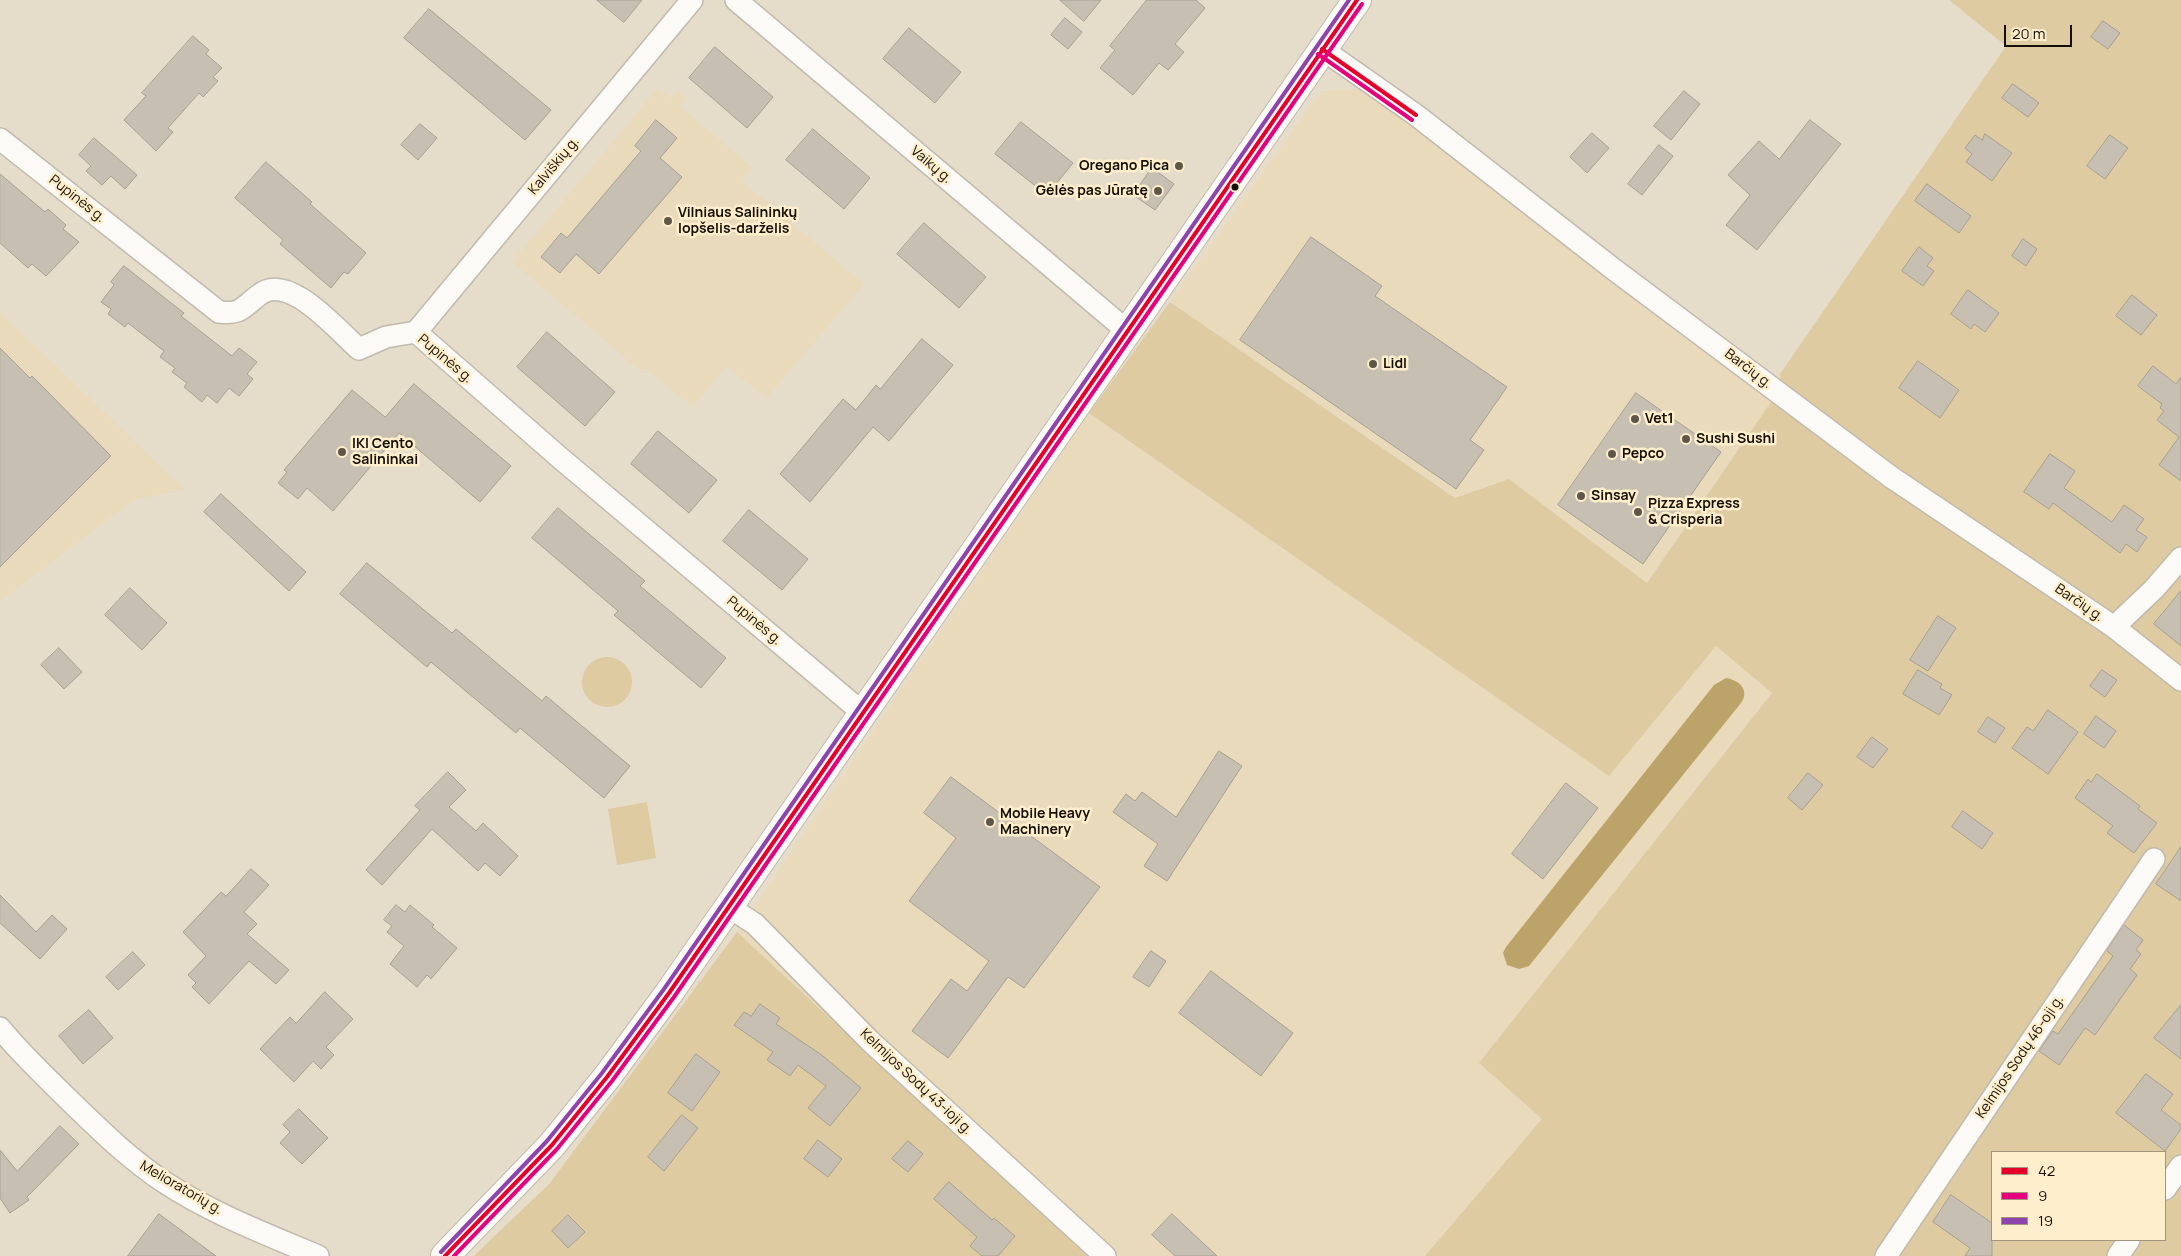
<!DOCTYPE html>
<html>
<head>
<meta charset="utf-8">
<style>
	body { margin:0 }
	#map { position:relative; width:2181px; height:1256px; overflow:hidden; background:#e5dcca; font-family:Manrope,sans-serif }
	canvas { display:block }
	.legend { position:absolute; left:1991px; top:1151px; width:175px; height:90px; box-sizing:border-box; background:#feeecb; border:1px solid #a1957b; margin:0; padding:6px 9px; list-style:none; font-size:15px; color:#150f04 }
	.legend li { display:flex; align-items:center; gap:10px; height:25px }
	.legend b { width:25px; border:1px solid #a1957b }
	.scale { position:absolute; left:2004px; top:25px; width:68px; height:22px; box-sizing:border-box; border:2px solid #150f04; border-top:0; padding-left:6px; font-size:15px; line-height:18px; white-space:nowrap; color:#150f04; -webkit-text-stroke:4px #feeecb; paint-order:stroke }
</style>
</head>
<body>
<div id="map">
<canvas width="2181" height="1256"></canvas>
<ul class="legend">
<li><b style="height:6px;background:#e4002b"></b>42</li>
<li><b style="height:6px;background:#e5007d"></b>9</li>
<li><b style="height:6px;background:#8e44ad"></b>19</li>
</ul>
<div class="scale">20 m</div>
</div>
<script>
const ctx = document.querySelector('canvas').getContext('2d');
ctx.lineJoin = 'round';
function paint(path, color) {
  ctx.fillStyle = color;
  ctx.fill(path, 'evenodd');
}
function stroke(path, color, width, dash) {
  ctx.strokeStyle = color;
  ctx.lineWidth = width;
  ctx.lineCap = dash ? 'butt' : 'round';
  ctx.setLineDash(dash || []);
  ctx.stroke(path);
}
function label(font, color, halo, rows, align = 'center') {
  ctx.font = font + ' Manrope,sans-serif';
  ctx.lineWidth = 5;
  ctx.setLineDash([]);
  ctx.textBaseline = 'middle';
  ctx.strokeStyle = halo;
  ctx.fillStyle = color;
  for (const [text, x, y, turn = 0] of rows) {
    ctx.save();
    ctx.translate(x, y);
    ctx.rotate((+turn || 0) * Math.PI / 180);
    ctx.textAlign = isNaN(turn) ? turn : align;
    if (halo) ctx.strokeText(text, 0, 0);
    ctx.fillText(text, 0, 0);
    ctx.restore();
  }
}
paint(new Path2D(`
	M658 88 671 98 677 91 686 98 680 106 753 168 742 181 864 284 766 399 727 366 693 407 645 368 642 372 512 262Z
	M1336 89H1361L1372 94 1771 402 1647 583 1509 479 1456 498 1170 302 1319 94Z
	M0 312 184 489 134 500 0 601Z
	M1089 413 1609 776 1716 646 1772 693 1479 1063 1543 1119 1425 1256H1087L737 932Z`), '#e9dabc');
paint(new Path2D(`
	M1949 0H2181V1256H1425L1542 1119 1479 1063 1772 693 1716 646 1609 776 1089 413 1170 302 1455 498 1509 479 1647 583 1771 402 1781 408 1780 374 2006 46ZM1992 1152H2165V1240H1992Z
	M582 682a25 25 0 1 1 50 0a25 25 0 1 1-50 0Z
	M647 802 656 858 617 865 608 809Z
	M737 932 1087 1256H474L550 1183Z`), '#decba2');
paint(new Path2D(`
	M1726 678C1739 680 1750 690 1741 703L1529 966 1519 969 1507 965 1503 953 1506 947 1714 685Z`), '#bca369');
const building = new Path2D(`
	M597 0H642L624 22Z
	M1060 0H1101L1084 21Z
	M1147 0H1196L1205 8 1175 44 1184 52 1168 70 1159 63 1133 95 1100 68 1115 50 1110 46Z
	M429 9 551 110 525 140 404 38Z
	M1065 18 1082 32 1068 49 1051 35Z
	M2103 21 2120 33 2108 49 2091 37Z
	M909 28 961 72 935 103 883 59Z
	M193 36 209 50 206 54 222 68 213 77 218 81 203 97 199 93 168 128 173 132 156 151 124 120 146 96 142 93Z
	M715 47 773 97 747 128 689 78Z
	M2013 84 2039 103 2028 117 2002 98Z
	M1684 91 1700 104 1671 140 1654 126Z
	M656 120 677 138 660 158 682 177 599 274 576 254 560 273 541 257 561 233 567 238 641 151 635 146Z
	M1810 120 1841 144 1757 250 1726 225 1750 195 1728 175 1759 141 1779 159Z
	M1021 122 1073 163 1047 195 995 154Z
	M420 124 437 138 418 160 401 145Z
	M813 129 870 178 844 209 786 160Z
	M1592 133 1609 148 1587 173 1570 157Z
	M1985 134 2012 153 1992 181 1966 162 1972 154 1965 148 1975 135 1982 140Z
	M2110 135 2128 148 2105 179 2087 166Z
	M94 138 137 175 125 189 111 176 102 185 86 171 91 166 79 155Z
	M1659 145 1673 156 1642 195 1628 184Z
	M266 162 312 202 310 204 366 253 348 274 344 272 331 288 280 244 283 240 235 198Z
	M1152 168 1174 184 1155 210 1133 195Z
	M0 174 45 212 48 209 66 225 63 229 79 242 46 276 32 264 28 268 0 243Z
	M1927 184 1971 216 1959 233 1915 201Z
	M924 223 986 277 959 308 897 254Z
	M1311 237 1382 286 1375 296 1507 387 1470 440 1484 450 1456 489 1240 340Z
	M2023 239 2037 249 2026 266 2012 256Z
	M1919 247 1933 258 1927 266 1934 271 1923 286 1902 271Z
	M124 266 184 313 181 316 232 356 239 348 257 362 247 374 253 379 239 396 229 388 217 403 207 395 202 402 184 387 187 383 172 372 175 368 160 357 164 351 128 323 125 327 108 314 111 309 101 302 114 285 111 282Z
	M1968 290 1999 313 1985 332 1974 324 1971 329 1951 314Z
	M2132 295 2157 315 2141 335 2116 316Z
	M547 332 615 392 585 426 517 367Z
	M922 339 953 365 889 441 873 427 810 502 780 474 843 399 856 410 876 385 880 389Z
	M0 348 30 378 32 376 111 456 0 567Z
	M1918 361 1959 390 1940 418 1899 388Z
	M2153 366 2176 384 2181 377V481L2159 465 2179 437 2157 420 2164 411 2160 408 2162 404 2138 386Z
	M414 384 511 466 480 502 399 433 333 511 307 488 298 499 278 483 287 472 284 470 352 390 385 417Z
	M1636 393 1721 452 1643 564 1558 505Z
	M658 431 717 480 689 513 631 464Z
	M2050 454 2075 471 2064 488 2112 522 2124 505 2144 519 2136 530 2147 537 2137 552 2126 544 2120 553 2053 503 2049 509 2024 492Z
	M221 494 306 572 289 591 204 512Z
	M558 508 645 581 640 586 726 658 701 688 614 615 618 611 532 538Z
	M749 510 808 559 782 590 723 541Z
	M367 563 452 633 456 629 542 701 546 696 630 766 604 798 520 728 516 733 431 662 427 667 340 594Z
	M130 588 167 623 142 650 105 615Z
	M2181 591V646L2154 624Z
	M1938 616 1956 628 1928 671 1910 660Z
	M59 648 82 672 64 689 41 665Z
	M1918 670 1942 684 1940 688 1952 695 1939 715 1903 694Z
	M2102 670 2117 680 2105 697 2090 686Z
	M2048 710 2078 732 2048 774 2012 748 2027 727 2033 731Z
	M2096 716 2116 731 2104 748 2084 734Z
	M1988 717 2005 728 1995 743 1978 732Z
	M1872 737 1888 749 1873 768 1857 757Z
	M1219 751 1242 766 1167 881 1144 866 1158 844 1113 812 1126 794 1135 801 1142 792 1176 817Z
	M448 772 466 790 449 807 476 831 483 823 518 856 500 876 485 863 478 871 432 829 382 885 366 870 420 810 415 806Z
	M1808 773 1823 785 1802 810 1788 798Z
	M2097 774 2140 806 2138 809 2157 823 2134 853 2107 833 2113 826 2075 798 2088 779 2091 782Z
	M951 777 1100 887 1024 988 1008 977 948 1058 912 1031 951 979 967 991 989 961 909 901 956 838 924 813Z
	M1566 783 1598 808 1543 879 1512 854Z
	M1963 811 1993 833 1982 849 1952 827Z
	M2181 847V901L2156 884Z
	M251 869 269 885 244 912 257 924 247 934 289 970 276 984 249 961 209 1004 192 987 196 983 188 975 206 956 183 932 221 892 226 896Z
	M0 895 36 932 52 915 67 929 40 959 0 923Z
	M396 905 405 912 410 905 434 925 432 927 457 948 431 979 427 975 417 987 390 964 404 946 387 932 392 926 384 920Z
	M2124 925 2143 940 2136 950 2141 954 2130 969 2137 975 2095 1035 2085 1028 2059 1065 2039 1051 2053 1031 2058 1034 2113 956 2107 951Z
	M1151 951 1166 961 1149 987 1133 977Z
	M133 952 145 965 118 990 106 977Z
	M1211 971 1293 1033 1261 1076 1179 1013Z
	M325 992 353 1019 326 1047 334 1055 321 1069 313 1061 294 1082 260 1049 290 1017 296 1023Z
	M760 1004 780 1018 776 1024 823 1056 861 1088 830 1126 808 1108 826 1086 798 1065 790 1076 767 1060 773 1052 734 1025 744 1012 751 1016Z
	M2181 1005V1059L2154 1038Z
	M89 1010 113 1038 83 1064 59 1036Z
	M696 1054 720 1072 692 1111 668 1093Z
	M2146 1074 2173 1094 2161 1110 2181 1125V1129L2165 1151 2116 1113Z
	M299 1109 328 1138 302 1164 280 1143 290 1132 283 1125Z
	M682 1115 698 1128 664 1171 648 1157Z
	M60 1126 79 1144 27 1197 29 1200 10 1213 0 1198V1150L17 1171Z
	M818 1140 842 1159 828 1177 804 1159Z
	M908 1141 923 1154 908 1172 892 1159Z
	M949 1182 992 1220 994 1218 1015 1236 998 1256H982L970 1246 977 1237 934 1199Z
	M1951 1195 1992 1223V1256H1965L1970 1248 1933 1222Z
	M159 1214 216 1256H128Z
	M1172 1214 1217 1256H1175L1152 1235Z
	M568 1215 585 1232 568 1248 552 1231Z`);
paint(building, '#c7c0b2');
stroke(building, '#a6a092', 1);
const street = new Path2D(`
	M736 0 1126 330
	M1322 49 1416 115 1612 268 1891 477 2114 627 2181 680
	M0 139 219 312C241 315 243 307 259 295 288 271 337 330 359 349L386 337 416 332 559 457 863 713
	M416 332 692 0
	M2114 627 2154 589 2181 558
	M729 907 755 924 870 1041 1105 1256
	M0 1028C21 1054 45 1076 69 1100 99 1129 128 1158 164 1182 211 1213 266 1234 318 1256
	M2165 1189 2181 1166
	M1886 1256 2154 859
	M2118 1256 2129 1240`);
const secondary = new Path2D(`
	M445 1256 552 1145 607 1077 669 993 1357 0`);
stroke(street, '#c1baad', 24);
stroke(secondary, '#c1baad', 30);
stroke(street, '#fbfaf7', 21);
stroke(secondary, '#fbfaf7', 28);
stroke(new Path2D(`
	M1322 49 1416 115
	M445 1256 552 1145 607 1077 669 993 1357 0`), '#e4002b', 4);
stroke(new Path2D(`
	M1318 54 1412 120
	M454 1256 557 1149 612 1081 674 997 1362 4`), '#e5007d', 4);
stroke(new Path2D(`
	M441 1252 547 1141 602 1073 664 989 1349 0`), '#8e44ad', 4);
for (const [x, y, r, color] of [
	[1179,166,5,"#5e5749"],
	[1235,187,4.5,"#150f04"],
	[1158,191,5,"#5e5749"],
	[668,221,5,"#5e5749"],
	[1373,364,5,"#5e5749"],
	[1635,419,5,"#5e5749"],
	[1686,439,5,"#5e5749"],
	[342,452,5,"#5e5749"],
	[1612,454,5,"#5e5749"],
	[1581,496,5,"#5e5749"],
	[1638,512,5,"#5e5749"],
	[990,822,5,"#5e5749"]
]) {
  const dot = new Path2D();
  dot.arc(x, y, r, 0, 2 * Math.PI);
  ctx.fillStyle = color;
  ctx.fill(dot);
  stroke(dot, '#feeecb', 2);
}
label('14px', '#150f04', '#feeecb', [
	["Vaikų g.",931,165,40],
	["Kalviškių g.",554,166,-50],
	["Pupinės g.",77,199,38],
	["Pupinės g.",445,359,40],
	["Barčių g.",1748,369,37],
	["Barčių g.",2079,603,34],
	["Pupinės g.",754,621,40],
	["Kelmijos Sodų 46-oji g.",2020,1057,-56],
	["Kelmijos Sodų 43-ioji g.",916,1082,43],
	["Melioratorių g.",181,1188,30]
]);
label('bold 14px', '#150f04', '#feeecb', [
	["Oregano Pica",1169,166,"right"],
	["Gėlės pas Jūratę",1148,191,"right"],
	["Vilniaus Salininkų",678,213],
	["lopšelis-darželis",678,229],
	["Lidl",1383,364],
	["Vet1",1645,419],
	["Sushi Sushi",1696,439],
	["IKI Cento",352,444],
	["Salininkai",352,460],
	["Pepco",1622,454],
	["Sinsay",1591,496],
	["Pizza Express",1648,504],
	["& Crisperia",1648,520],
	["Mobile Heavy",1000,814],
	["Machinery",1000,830]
], 'left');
</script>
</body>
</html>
